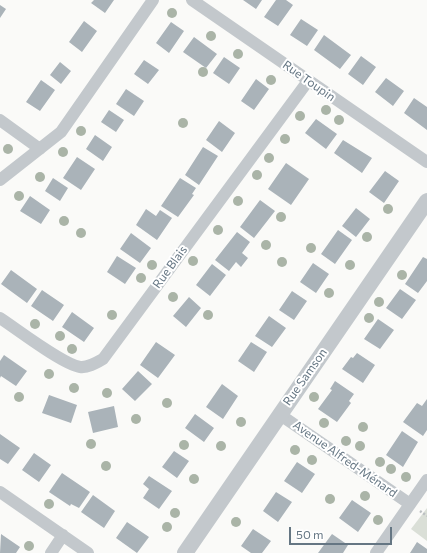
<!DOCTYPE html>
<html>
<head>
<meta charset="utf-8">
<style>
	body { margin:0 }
	#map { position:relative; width:427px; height:553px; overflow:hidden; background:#fafaf8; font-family:Commissioner,sans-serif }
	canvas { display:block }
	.scale { position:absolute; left:289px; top:527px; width:103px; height:18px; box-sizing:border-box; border:2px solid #657683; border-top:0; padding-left:5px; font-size:12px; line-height:14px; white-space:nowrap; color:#657683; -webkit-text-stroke:3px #fff; paint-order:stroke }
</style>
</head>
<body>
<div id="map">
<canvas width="427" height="553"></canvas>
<div class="scale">50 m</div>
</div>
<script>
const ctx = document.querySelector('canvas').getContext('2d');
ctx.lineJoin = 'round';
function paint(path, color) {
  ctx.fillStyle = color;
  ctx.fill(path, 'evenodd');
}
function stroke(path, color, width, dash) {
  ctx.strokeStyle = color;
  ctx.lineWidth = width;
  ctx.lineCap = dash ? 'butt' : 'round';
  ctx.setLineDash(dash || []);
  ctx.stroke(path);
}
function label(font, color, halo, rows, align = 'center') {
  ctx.font = font + ' Commissioner,sans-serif';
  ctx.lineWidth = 4;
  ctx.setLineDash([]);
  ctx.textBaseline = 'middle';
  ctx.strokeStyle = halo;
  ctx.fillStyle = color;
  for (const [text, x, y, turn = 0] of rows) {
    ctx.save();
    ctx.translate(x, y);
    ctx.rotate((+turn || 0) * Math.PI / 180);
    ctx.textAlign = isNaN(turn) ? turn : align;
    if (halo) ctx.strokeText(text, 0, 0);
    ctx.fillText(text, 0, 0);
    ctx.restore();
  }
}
paint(new Path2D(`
	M427 508V541L411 529Z`), '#dadfd7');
paint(new Path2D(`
	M94 0H114L105 13 91 3Z
	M243 0H262L256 9Z
	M276 0H286L293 5 278 26 264 17Z
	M0 5 6 9 0 18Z
	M301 19 318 30 307 46 290 35Z
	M84 21 97 31 82 52 69 42Z
	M171 22 184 31 169 53 156 43Z
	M324 35 351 55 340 69 314 50Z
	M194 37 217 54 206 68 183 52Z
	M361 56 376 67 363 85 348 74Z
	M224 57 240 68 229 84 213 73Z
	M144 60 159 70 148 84 134 74Z
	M60 62 71 71 61 84 50 75Z
	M386 78 404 91 393 106 375 92Z
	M256 79 269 89 254 110 241 101Z
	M41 80 55 90 40 111 26 102Z
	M126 89 144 101 134 116 116 104Z
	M414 98 427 107V130L404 113Z
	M109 110 124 120 116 132 101 122Z
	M316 119 337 134 326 149 305 133Z
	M219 121 235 133 222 152 206 140Z
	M95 135 112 147 103 161 86 149Z
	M343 140 372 158 362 173 334 153Z
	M203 147 218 156 199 185 185 175Z
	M77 157 95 169 81 190 63 178Z
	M286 163 309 179 291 205 268 189Z
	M385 171 399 181 384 203 369 192Z
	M53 178 68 188 60 201 45 191Z
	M180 178 196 188 192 194 194 195 178 217 161 206Z
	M30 196 50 210 41 224 20 211Z
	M260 200 275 211 254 238 240 227Z
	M356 208 370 219 356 237 342 226Z
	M146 209 156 216 160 210 172 218 157 240 136 225Z
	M338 230 352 240 335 264 321 254Z
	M237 232 250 242 242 253 248 258 241 267 236 262 229 271 215 260Z
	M131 233 151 248 140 263 120 249Z
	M117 256 136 268 125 284 107 272Z
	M423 257 427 259V281L418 293 405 284Z
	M313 263 329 274 316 293 300 282Z
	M212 264 226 275 210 296 196 285Z
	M11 270 37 289 27 303 1 284Z
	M400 289 416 300 402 319 386 308Z
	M42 290 64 305 53 321 31 306Z
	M292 291 307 301 294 320 279 310Z
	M189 297 201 308 186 327 173 316Z
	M72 312 94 328 84 342 62 327Z
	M269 316 286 328 272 347 255 336Z
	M378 319 394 330 380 349 364 339Z
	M156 342 175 355 158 378 140 365Z
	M251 342 267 352 254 372 238 361Z
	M357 353 375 365 363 383 342 369 351 357 353 358Z
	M4 355 27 371 16 386 1 376 0 378V361Z
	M138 371 152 384 135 401 122 389Z
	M335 381 354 394 349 401 351 403 337 422 318 409 332 390 330 389Z
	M222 384 238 396 223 419 206 407Z
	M49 395 77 405 71 423 42 413Z
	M427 399V430L423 436 403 422 417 403 422 406Z
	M114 406 118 427 93 433 88 412Z
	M195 414 214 428 204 442 185 428Z
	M402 431 418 442 403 467 386 455Z
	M0 434 20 448 8 464 0 459Z
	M174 451 189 461 177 478 162 467Z
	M34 453 51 465 39 482 22 470Z
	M297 462 315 474 302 493 284 481Z
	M62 473 90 492 79 508 71 504 70 506 49 492Z
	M149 476 172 491 159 509 143 498 149 489 143 484Z
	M276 492 292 502 278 522 263 511Z
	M93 495 115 511 104 528 81 512Z
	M352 500 371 513 358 532 339 518Z
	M127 522 149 537 137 553 116 538Z
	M253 529 271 541 262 553H251L241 546Z
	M1 534 20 547 16 553H0Z
	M332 534 348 545 343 553H318Z
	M417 542 427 549V553H410Z`), '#aab3b9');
stroke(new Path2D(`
	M420 511 427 516`), '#bbbfc2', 2.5, [2, 2]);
stroke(new Path2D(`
	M192 0 427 162
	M0 120 40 149
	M0 180 61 132 153 0
	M0 318C17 329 62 364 80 367 88 368 96 363 103 359L308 81
	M279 414 410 504
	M0 492 88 553
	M51 553 63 535
	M376 553 427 480`), '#c3c8cc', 12);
stroke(new Path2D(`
	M185 553 427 201`), '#c3c8cc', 16);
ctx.fillStyle = '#aab4a7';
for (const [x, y] of [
	[172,13],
	[211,36],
	[238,54],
	[203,72],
	[271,80],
	[326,110],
	[300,116],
	[339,120],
	[183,123],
	[81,131],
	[285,139],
	[8,149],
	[63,152],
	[269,158],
	[257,175],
	[40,177],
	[19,196],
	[238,201],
	[388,209],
	[281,217],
	[64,221],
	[218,230],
	[81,233],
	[367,237],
	[266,245],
	[311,248],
	[193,261],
	[282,262],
	[152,265],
	[350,265],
	[402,275],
	[141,278],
	[329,293],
	[173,297],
	[379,302],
	[112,315],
	[208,315],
	[369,318],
	[35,324],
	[60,336],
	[72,349],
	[49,374],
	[74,388],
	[107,393],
	[19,397],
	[314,397],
	[167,403],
	[136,419],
	[241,422],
	[324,423],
	[363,427],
	[346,441],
	[91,444],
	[184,445],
	[221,446],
	[360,446],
	[295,450],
	[312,460],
	[380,462],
	[106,466],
	[391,469],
	[406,477],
	[194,479],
	[365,496],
	[330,499],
	[49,504],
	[175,513],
	[378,520],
	[236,522],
	[167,527],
	[29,546]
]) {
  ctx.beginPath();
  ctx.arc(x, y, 5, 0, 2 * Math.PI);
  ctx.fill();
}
label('12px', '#657683', '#fff', [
	["Rue Toupin",309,81,35],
	["Rue Blais",170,267,-54],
	["Rue Samson",305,377,-55],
	["Avenue Alfred-Ménard",345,459,35]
]);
</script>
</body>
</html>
